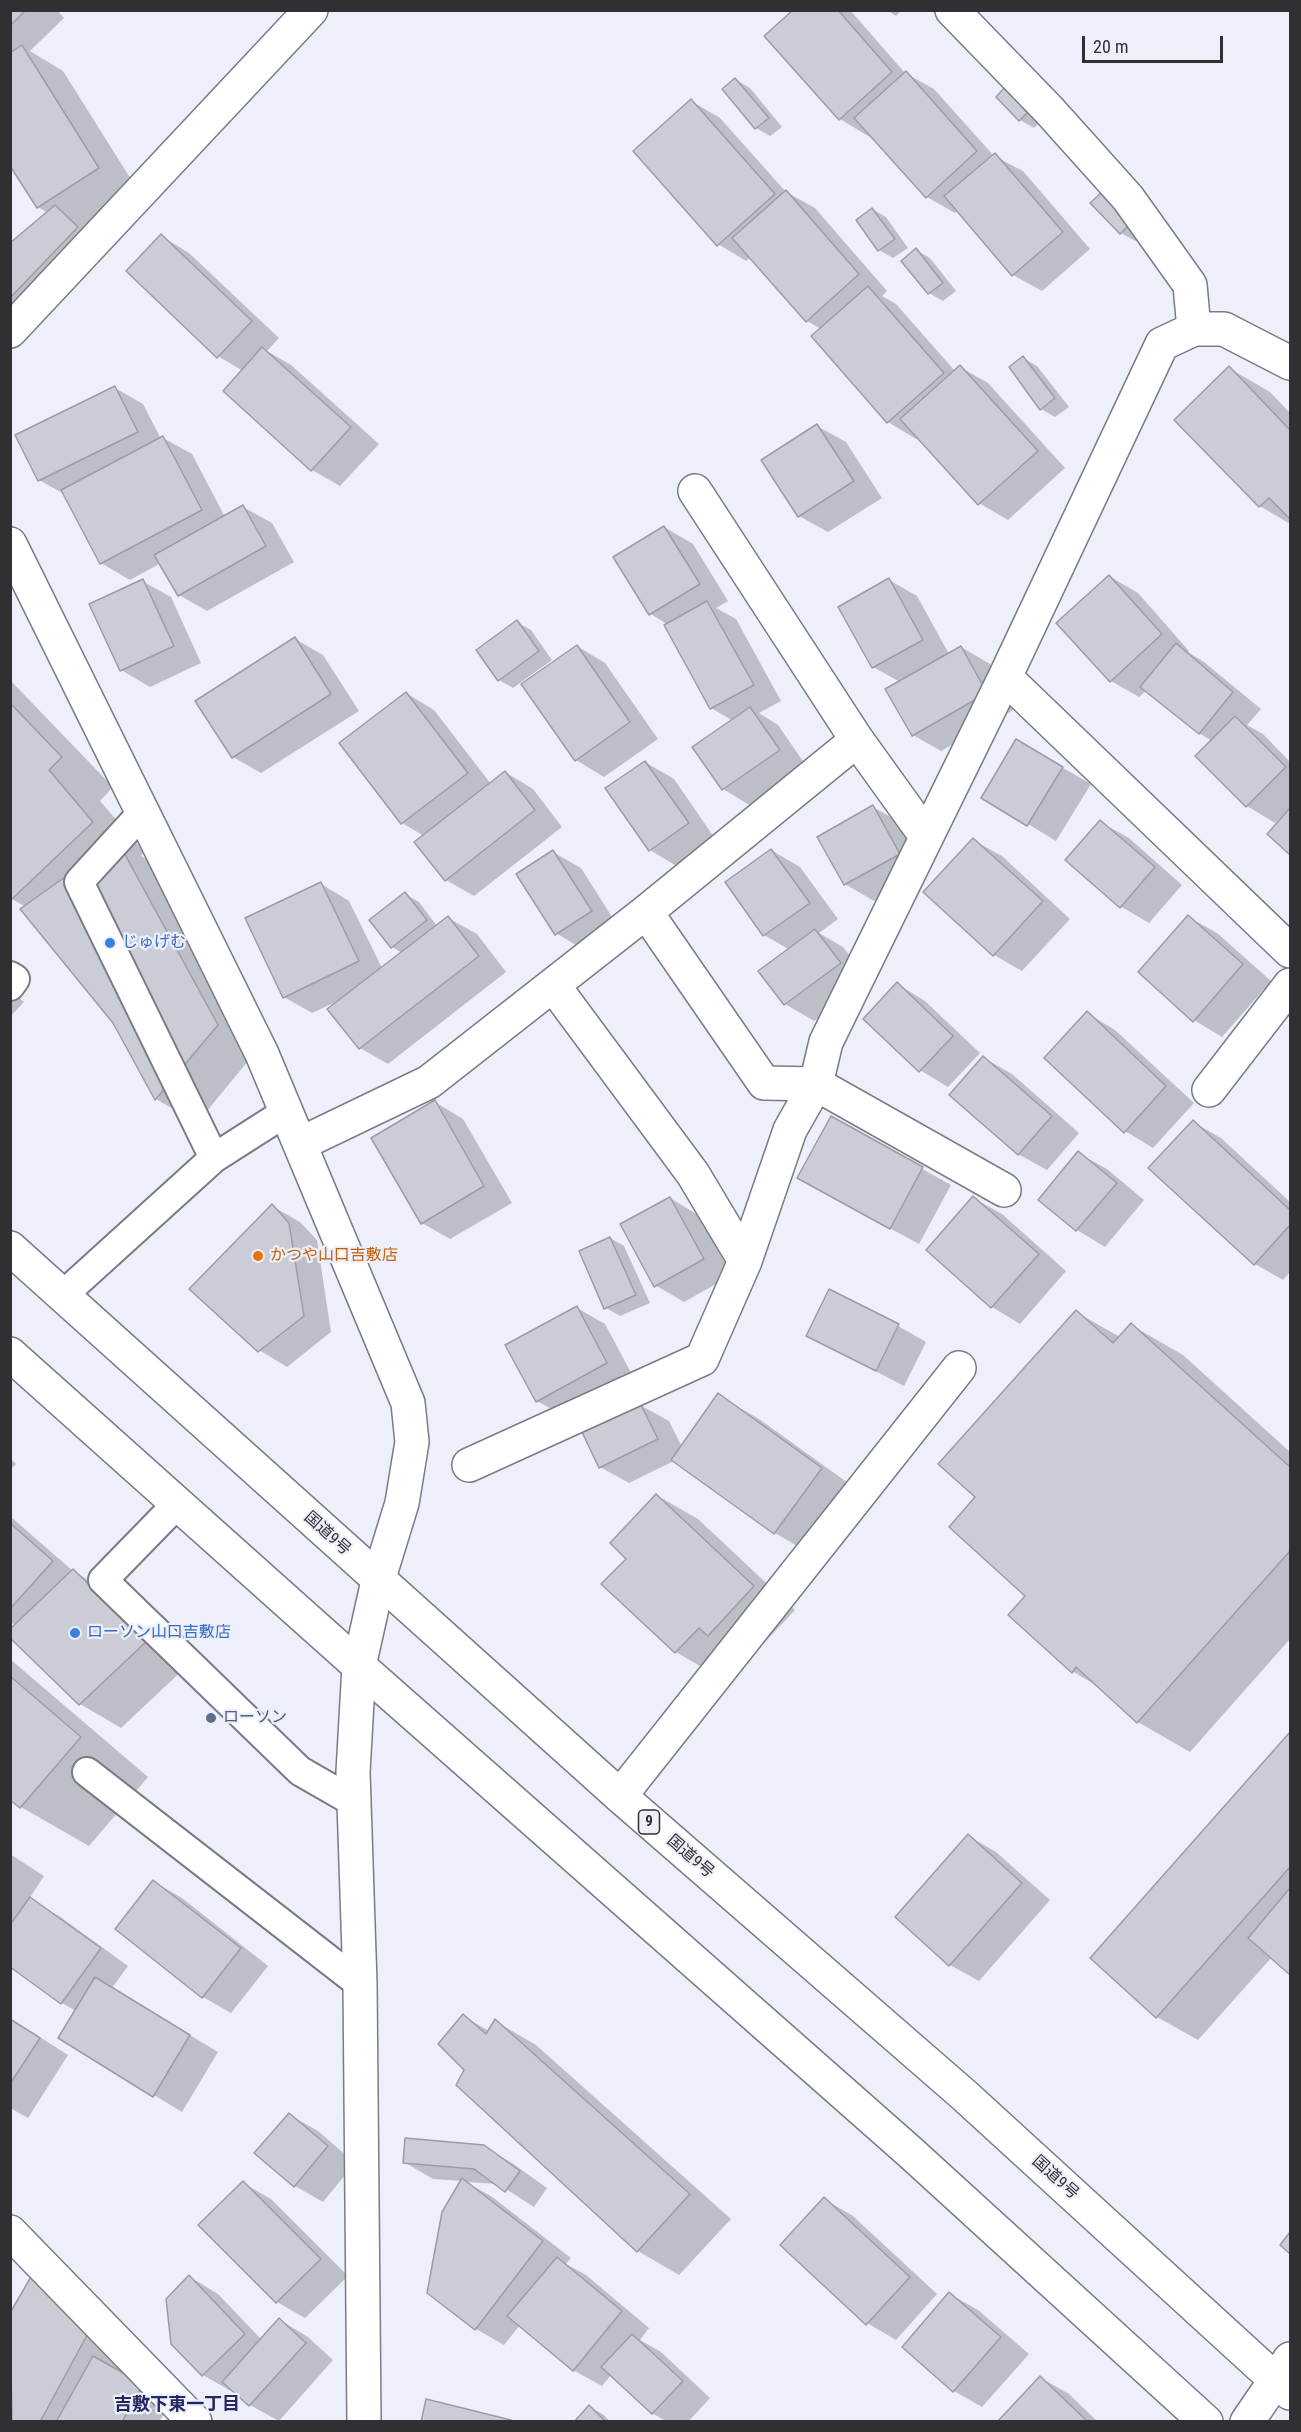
<!DOCTYPE html>
<html>
<head>
<meta charset="utf-8">
<style>
	body { margin:0 }
	#map { position:relative; width:1301px; height:2432px; overflow:hidden; background:#edeffa; font-family:"Roboto Condensed",sans-serif }
	canvas { display:block }
	.frame { position:absolute; inset:0; border:12px solid #2f3034; pointer-events:none }
	.scale { position:absolute; left:1082px; top:36px; width:141px; height:27px; box-sizing:border-box; border:3px solid #2f3034; border-top:0; padding-left:8px; font-size:18px; line-height:21px; white-space:nowrap; color:#2f3034; -webkit-text-stroke:4px #edeffa; paint-order:stroke }
</style>
</head>
<body>
<div id="map">
<canvas width="1301" height="2432"></canvas>
<div class="frame"></div>
<div class="scale">20 m</div>
</div>
<script>
const ctx = document.querySelector('canvas').getContext('2d');
ctx.lineJoin = 'round';
function paint(path, color) {
  ctx.fillStyle = color;
  ctx.fill(path, 'evenodd');
}
function stroke(path, color, width, dash) {
  ctx.strokeStyle = color;
  ctx.lineWidth = width;
  ctx.lineCap = dash ? 'butt' : 'round';
  ctx.setLineDash(dash || []);
  ctx.stroke(path);
}
function label(font, color, halo, rows, align = 'center') {
  ctx.font = font + ' "Roboto Condensed","Noto Sans JP",sans-serif';
  ctx.lineWidth = 4.5;
  ctx.setLineDash([]);
  ctx.textBaseline = 'middle';
  ctx.strokeStyle = halo;
  ctx.fillStyle = color;
  for (const [text, x, y, turn = 0] of rows) {
    ctx.save();
    ctx.translate(x, y);
    ctx.rotate((+turn || 0) * Math.PI / 180);
    ctx.textAlign = isNaN(turn) ? turn : align;
    if (halo) ctx.strokeText(text, 0, 0);
    ctx.fillText(text, 0, 0);
    ctx.restore();
  }
}
paint(new Path2D(`
	M10 10H57L64 18 30 51 63 71 139 192 10 337V245L48 213 38 207 10 163Z
	M795 10H850L905 73 934 89 994 156 1023 171 1090 249 1042 291 1013 275 958 210 955 213 927 197 870 134 868 136 840 119Z
	M887 10H902L896 16Z
	M736 80 750 88 782 127 770 136 756 128 724 89Z
	M998 97 1043 119 1034 128 1020 120Z
	M691 101 720 118 786 192 815 208 887 291 882 296 896 304 955 371 960 367 988 383 1065 468 1008 520 979 503 918 437 916 439 888 422 821 329 807 321 751 257 746 261 718 244Z
	M1116 202 1145 231 1135 241 1121 233Z
	M872 209 886 217 908 248 893 258 879 250Z
	M161 236 189 253 279 338 267 351 291 365 379 444 340 486 312 470 225 391 243 371 218 356Z
	M916 250 930 258 956 291 943 301 929 293 903 261Z
	M1023 358 1037 366 1069 407 1055 417 1041 409Z
	M1229 368 1270 392 1290 413V524L1260 506 1176 420Z
	M115 388 143 404 161 439 163 438 192 454 225 517 243 507 272 523 294 562 207 611 179 595 161 563 130 580 101 563 66 495 39 480Z
	M817 426 846 442 882 498 828 532 799 516Z
	M664 527 693 544 728 601 716 608 736 619 781 701 759 713 778 725 807 767 751 806 723 789 733 721 711 708 668 625 651 614 615 558Z
	M1109 576 1138 593 1189 651 1188 652 1204 662 1261 709 1247 725 1263 734 1290 762V853L1269 834 1288 814 1286 812 1275 823 1247 806 1197 756 1212 741 1199 733 1147 690 1139 697 1111 681Z
	M889 580 917 596 949 654 961 647 990 664 1015 709 941 751 913 735 900 682 873 667Z
	M142 581 171 597 201 663 150 687 121 670Z
	M517 622 531 630 552 660 513 688 499 680Z
	M295 639 323 655 359 711 261 773 233 757Z
	M577 646 605 663 658 739 604 777 576 760Z
	M10 680 113 787 100 801 144 852 141 856 158 866 258 1049 197 1123 156 1099 114 1022 26 907 10 898Z
	M406 693 434 710 491 784 505 772 533 789 562 827 474 896 446 880 424 836 402 823Z
	M1016 741 1091 784 1056 841 983 797Z
	M645 762 674 779 716 840 678 867 650 850Z
	M873 807 901 823 927 870 874 901 845 884Z
	M1100 822 1129 838 1182 885 1149 923 1120 906Z
	M973 840 1002 856 1070 919 1022 971 994 955 925 892Z
	M771 850 800 867 838 919 819 933 843 947 868 979 814 1021 785 1004 760 972 790 950 764 935 727 883Z
	M553 852 581 868 619 928 584 950 556 933Z
	M321 884 349 901 382 968 402 953 392 947 405 894 419 902 437 926 448 918 477 934 506 972 388 1064 360 1048 336 1002 312 1013 284 997Z
	M1188 917 1217 933 1271 981 1222 1037 1194 1020Z
	M897 984 925 1001 980 1053 948 1087 920 1070Z
	M10 990 24 1002 10 1017Z
	M1087 1013 1115 1030 1194 1103 1153 1148 1125 1131Z
	M984 1058 1012 1074 1079 1133 1047 1170 1018 1154Z
	M435 1102 463 1119 512 1203 450 1239 422 1223Z
	M831 1118 951 1185 919 1244 827 1194Z
	M1193 1122 1221 1138 1290 1202V1272L1283 1280 1255 1264Z
	M1078 1153 1107 1169 1144 1200 1105 1247 1077 1230 1040 1200Z
	M670 1198 698 1215 732 1275 684 1302 655 1285Z
	M973 1198 1002 1214 1066 1271 1020 1324 992 1307 928 1250Z
	M272 1206 300 1222 317 1240 331 1332 287 1367 259 1350Z
	M610 1238 624 1246 650 1303 620 1316 606 1308Z
	M577 1308 605 1324 635 1380 566 1417 537 1401Z
	M1076 1312 1120 1337 1131 1325 1183 1355 1290 1452V1639L1190 1752 1138 1722 1099 1687 1072 1671 977 1497Z
	M898 1326 926 1342 904 1386 808 1336Z
	M718 1395 759 1419 862 1493 816 1557 775 1533 674 1461 629 1483 600 1467 640 1405 669 1421 682 1447Z
	M10 1458 16 1464 10 1470Z
	M656 1495 698 1519 795 1610 750 1658 740 1652 717 1676 676 1652 604 1584 628 1558Z
	M10 1516 73 1571 114 1595 187 1666 121 1728 80 1704 16 1625 10 1622Z
	M10 1659 148 1777 89 1846 21 1807 10 1798Z
	M1290 1734V1973L1272 1957 1198 2040 1157 2017 1092 1958Z
	M968 1836 996 1852 1050 1900 979 1981 950 1965Z
	M10 1854 44 1876 29 1899 59 1916 128 1966 112 1988 218 2052 182 2112 60 2038 76 2011 62 2003 10 1926Z
	M154 1882 182 1898 268 1966 231 2013 203 1997 117 1929Z
	M463 2016 489 2031 495 2021 536 2045 731 2219 679 2275 638 2251 458 2085 466 2070Z
	M10 2018 68 2055 28 2118 10 2108Z
	M290 2115 318 2131 355 2163 323 2202 295 2186Z
	M483 2146 512 2163 547 2188 534 2207 498 2184 465 2182 491 2196 571 2258 566 2264 586 2275 649 2328 640 2340 661 2352 710 2398 688 2422H667L652 2413 611 2375 602 2386 573 2370 520 2325 504 2345 476 2329 428 2293 462 2181 433 2179 404 2162Z
	M243 2183 271 2199 348 2276 305 2318 277 2302Z
	M824 2199 853 2216 937 2294 896 2340 867 2323Z
	M32 2277 133 2351 121 2373 171 2402 159 2422 10 2421V2316Z
	M190 2277 218 2294 262 2340 280 2320 308 2337 333 2360 279 2421 250 2405 233 2390 231 2391 203 2375Z
	M950 2294 978 2310 1029 2354 982 2407 954 2391Z
	M1041 2378 1069 2394 1098 2422H999Z
	M590 2407 604 2415 610 2422H576Z`), '#0003');
const building = new Path2D(`
	M10 10H26L10 26Z
	M793 10H838L892 72 839 120 764 36Z
	M22 45 99 168 37 208 10 166V53Z
	M906 71 977 151 926 198 854 118Z
	M735 78 769 118 755 129 722 89Z
	M1006 86 1030 110 1019 121 996 97Z
	M691 99 775 194 717 246 633 151Z
	M995 153 1063 232 1012 276 944 196Z
	M786 190 859 274 806 322 732 238Z
	M1102 192 1132 222 1120 234 1090 203Z
	M55 205 78 227 10 298V243Z
	M872 208 895 239 878 251 856 220Z
	M161 234 252 321 217 358 126 271Z
	M916 248 943 283 928 294 901 261Z
	M868 286 944 373 887 423 811 336Z
	M262 347 351 427 311 471 223 391Z
	M1023 356 1055 398 1040 410 1009 367Z
	M960 365 1038 451 978 505 900 419Z
	M1229 366 1290 430V519L1269 498 1259 507 1174 420Z
	M115 386 138 432 38 481 15 435Z
	M817 424 854 481 798 517 761 460Z
	M163 436 202 510 100 564 61 490Z
	M243 505 266 546 178 596 154 555Z
	M664 526 700 584 649 615 613 557Z
	M1109 575 1162 634 1110 682 1056 623Z
	M889 578 923 640 872 668 838 607Z
	M143 579 174 646 120 671 89 604Z
	M707 601 754 685 710 709 664 625Z
	M517 620 539 651 498 681 476 650Z
	M295 637 331 694 232 758 195 701Z
	M1176 643 1233 692 1199 734 1140 687Z
	M577 645 630 722 575 761 521 684Z
	M961 646 987 693 912 736 885 689Z
	M406 692 468 773 401 824 339 743Z
	M10 703 62 757 49 770 93 822 11 900Z
	M750 707 780 750 722 790 692 747Z
	M1235 716 1286 767 1246 807 1195 756Z
	M1016 739 1063 767 1027 826 981 798Z
	M645 761 689 823 649 851 605 788Z
	M505 771 535 810 445 881 414 842Z
	M873 805 900 854 844 885 817 837Z
	M1290 808V855L1267 834Z
	M1100 820 1155 867 1120 908 1065 860Z
	M973 838 1043 901 993 956 923 892Z
	M117 840 218 1025 155 1100 113 1023 20 909Z
	M771 849 810 903 763 936 725 882Z
	M553 850 592 911 555 935 516 874Z
	M321 882 359 961 283 998 245 918Z
	M405 892 427 920 391 948 369 920Z
	M1188 915 1243 964 1193 1022 1138 972Z
	M448 916 479 956 359 1049 327 1009Z
	M815 929 841 963 784 1005 758 971Z
	M897 982 953 1036 919 1072 863 1019Z
	M1087 1011 1166 1086 1124 1133 1044 1058Z
	M983 1056 1052 1116 1018 1155 949 1095Z
	M435 1100 484 1186 421 1224 371 1138Z
	M831 1116 923 1167 890 1229 797 1178Z
	M1193 1120 1290 1210V1225L1254 1265 1148 1168Z
	M1078 1151 1117 1183 1076 1231 1038 1200Z
	M973 1196 1039 1254 991 1308 926 1250Z
	M670 1197 704 1259 654 1287 620 1224Z
	M272 1204 289 1223 304 1316 258 1352 189 1289Z
	M610 1237 636 1295 604 1309 579 1251Z
	M829 1289 899 1324 876 1371 806 1336Z
	M577 1306 607 1363 536 1402 505 1345Z
	M1076 1310 1113 1343 1131 1323 1290 1467V1551L1137 1723 1076 1667 1072 1673 1008 1615 1025 1596 949 1527 975 1497 938 1464Z
	M718 1393 822 1468 774 1534 671 1460Z
	M640 1403 658 1439 599 1468 582 1432Z
	M656 1494 754 1586 708 1636 699 1628 675 1653 601 1584 626 1559 610 1543Z
	M10 1523 53 1561 10 1609Z
	M73 1569 147 1641 79 1705 10 1638V1629Z
	M10 1676 81 1737 20 1808 10 1800Z
	M1290 1732V1867L1156 2018 1090 1958Z
	M968 1834 1022 1883 949 1966 895 1917Z
	M153 1880 241 1948 202 1998 115 1929Z
	M1290 1888V1975L1248 1938Z
	M30 1897 101 1948 61 2004 10 1967V1925Z
	M95 1977 190 2035 153 2097 58 2038Z
	M463 2014 486 2034 495 2019 690 2194 637 2252 456 2085 464 2070 438 2044Z
	M10 2019 40 2038 10 2084Z
	M289 2113 328 2146 294 2187 254 2153Z
	M405 2138 484 2145 520 2171 505 2192 474 2169 403 2163Z
	M462 2178 543 2241 475 2330 427 2293 442 2212Z
	M243 2181 321 2259 276 2303 198 2225Z
	M824 2197 910 2277 866 2325 780 2245Z
	M1290 2232V2254L1280 2245Z
	M557 2257 622 2311 573 2371 507 2316Z
	M32 2275 92 2326 40 2422H12L10 2313Z
	M189 2275 245 2334 202 2376 171 2344 166 2299Z
	M949 2292 1001 2337 953 2392 902 2347Z
	M279 2318 306 2343 249 2406 222 2382Z
	M632 2334 683 2381 652 2414 601 2367Z
	M93 2356 143 2384 122 2422H56Z
	M1040 2376 1088 2422H997Z
	M426 2399 511 2420V2422H421Z
	M589 2405 606 2422H574Z`);
paint(building, '#caccd6');
stroke(building, '#9b9ca6', 1.5);
const service = new Path2D(`
	M143 812 79 882 214 1158
	M10 976 15 979 10 986
	M63 1295 214 1158 286 1112
	M178 1503 103 1580 300 1771 354 1802
	M87 1772 360 1984`);
const minor = new Path2D(`
	M952 10 1049 110 1128 198 1190 285 1194 329H1224L1290 363
	M10 331 311 10
	M695 491 857 740 926 836
	M1005 677 1162 344 1194 329
	M646 912 764 1083 816 1084 1004 1190
	M553 985 693 1174 745 1261
	M1209 1090 1290 985
	M300 1144 429 1082 646 912 857 740
	M469 1465 702 1359 745 1261 790 1130 816 1084 826 1042 1005 677 1290 951
	M359 1666 353 1772 360 1984 364 2422
	M620 1796 959 1368
	M10 2232 195 2422`);
const tertiary = new Path2D(`
	M10 544 262 1054 408 1403 412 1442 402 1503 378 1581 359 1666
	M1247 2422 1290 2359`);
const trunk = new Path2D(`
	M10 1248 620 1796 964 2095 1290 2393
	M10 1354 359 1666 910 2152 1206 2422`);
stroke(service, '#7a7b85', 32);
stroke(minor, '#7a7b85', 36);
stroke(tertiary, '#7a7b85', 36);
stroke(trunk, '#7a7b85', 36);
stroke(service, '#fff', 28);
stroke(minor, '#fff', 33);
stroke(tertiary, '#fff', 33);
stroke(trunk, '#fff', 33);
for (const [x, y, r, color] of [
	[110,943,6,"#3f7fe0"],
	[258,1256,6,"#e8710a"],
	[75,1633,6,"#3f7fe0"],
	[211,1718,6,"#5c6f8a"]
]) {
  const dot = new Path2D();
  dot.arc(x, y, r, 0, 2 * Math.PI);
  ctx.fillStyle = color;
  ctx.fill(dot);
  stroke(dot, '#edeffa', 2);
}
for (const [x, y, w] of [
	[649,1822,21]
]) {
  const box = new Path2D();
  box.roundRect(x - w / 2, y - 12, w, 24, 4.5);
  ctx.fillStyle = '#edeffa';
  ctx.fill(box);
  stroke(box, '#2f3034', 1.5);
}
label('bold 15px', '#2f3034', null, [
	["9",649,1822]
]);
label('16px', '#366cbe', '#edeffa', [
	["じゅげむ",122,943],
	["ローソン山口吉敷店",87,1633]
], 'left');
label('16px', '#c56008', '#edeffa', [
	["かつや山口吉敷店",270,1256]
], 'left');
label('16px', '#2f3034', '#edeffa', [
	["国道9号",327,1534,42],
	["国道9号",690,1857,41],
	["国道9号",1055,2178,42]
]);
label('16px', '#4e5e75', '#edeffa', [
	["ローソン",223,1718]
], 'left');
label('bold 18px', '#242760', '#edeffa', [
	["吉敷下東一丁目",177,2405]
]);
</script>
</body>
</html>
